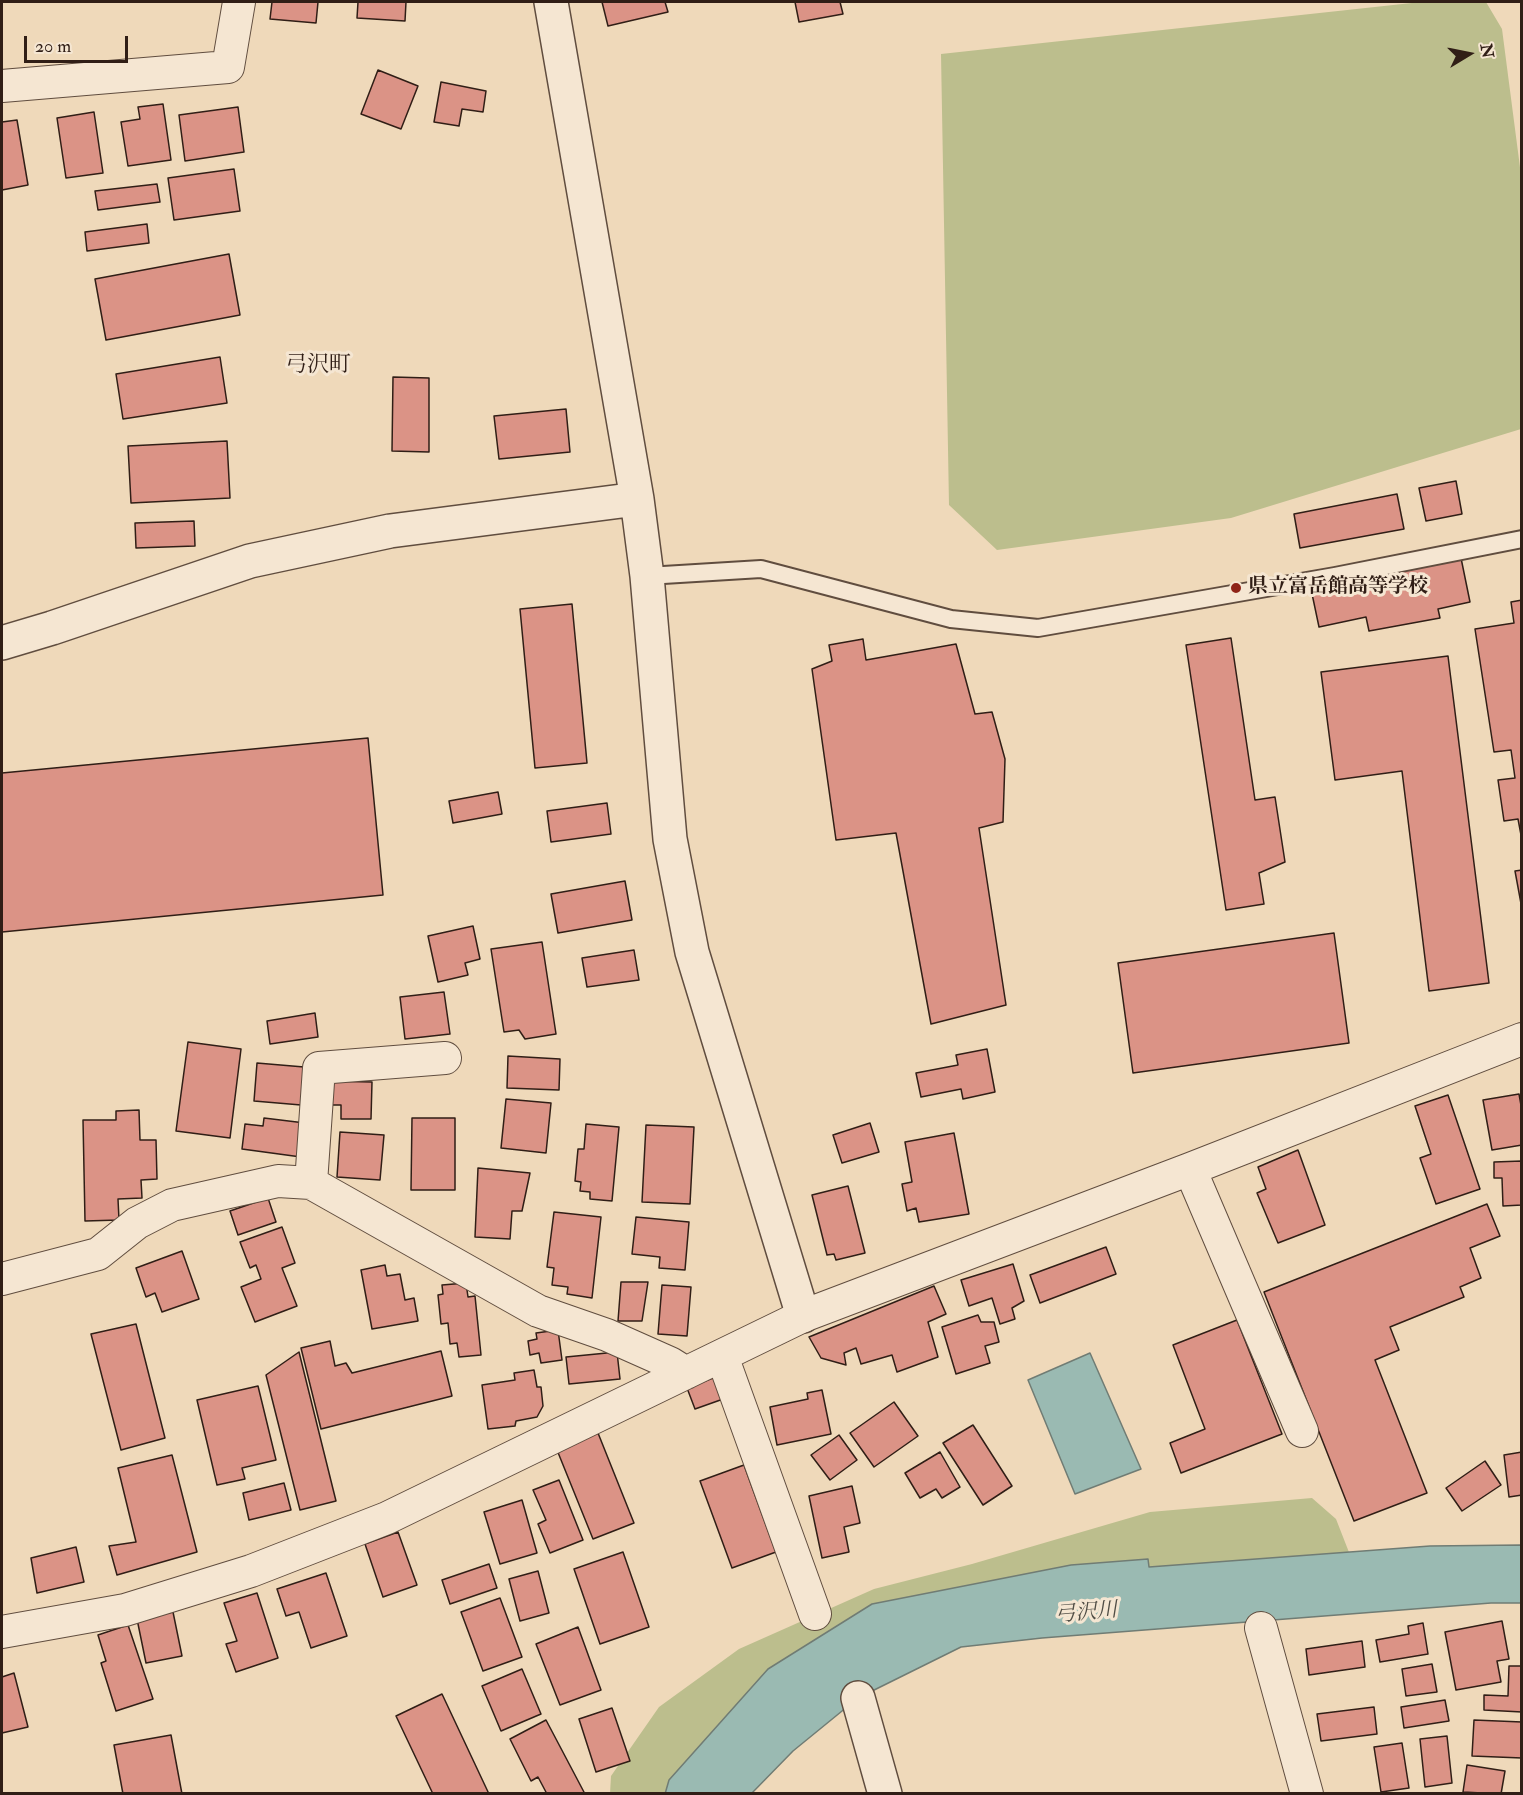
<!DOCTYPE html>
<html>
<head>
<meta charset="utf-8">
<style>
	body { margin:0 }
	#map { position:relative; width:1523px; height:1795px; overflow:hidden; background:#efd9ba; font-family:"IM FELL Double Pica",serif }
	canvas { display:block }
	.frame { position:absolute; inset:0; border:3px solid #301e16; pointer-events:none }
	.north { position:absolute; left:1439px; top:24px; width:60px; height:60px; -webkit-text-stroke:4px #f5e6d2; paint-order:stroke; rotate:80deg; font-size:16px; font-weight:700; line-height:24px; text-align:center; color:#301e16 }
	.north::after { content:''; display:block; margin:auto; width:21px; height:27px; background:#301e16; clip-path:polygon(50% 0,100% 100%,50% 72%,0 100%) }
	.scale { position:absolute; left:24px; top:36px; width:104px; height:27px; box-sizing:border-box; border:3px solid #301e16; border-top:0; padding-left:8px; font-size:18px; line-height:21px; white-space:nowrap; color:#301e16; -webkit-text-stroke:4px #f5e6d2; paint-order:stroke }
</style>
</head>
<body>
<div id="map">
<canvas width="1523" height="1795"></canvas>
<div class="frame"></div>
<div class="north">N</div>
<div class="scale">20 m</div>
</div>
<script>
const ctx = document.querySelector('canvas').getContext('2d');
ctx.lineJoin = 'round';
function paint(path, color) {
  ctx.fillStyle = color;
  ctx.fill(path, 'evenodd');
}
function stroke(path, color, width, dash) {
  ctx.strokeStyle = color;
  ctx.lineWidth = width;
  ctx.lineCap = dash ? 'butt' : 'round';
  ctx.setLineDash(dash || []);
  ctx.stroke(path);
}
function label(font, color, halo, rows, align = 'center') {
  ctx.font = font + ' "IM FELL Double Pica","Noto Serif JP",serif';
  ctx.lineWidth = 6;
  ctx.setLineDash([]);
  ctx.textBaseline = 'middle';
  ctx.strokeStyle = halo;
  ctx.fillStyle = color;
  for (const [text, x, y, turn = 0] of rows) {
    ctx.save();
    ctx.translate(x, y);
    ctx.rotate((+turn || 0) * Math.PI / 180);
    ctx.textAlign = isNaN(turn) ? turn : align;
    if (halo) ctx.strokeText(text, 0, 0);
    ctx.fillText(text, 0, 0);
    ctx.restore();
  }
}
paint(new Path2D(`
	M1421 2H1486L1502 29 1521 175V429L1231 518 997 550 949 505 941 54Z
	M1312 1498 1336 1519 1352 1560 907 1624 691 1793 610 1794 611 1776 659 1707 739 1649 874 1589 972 1564 1150 1512Z`), '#bcbe8d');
const water = new Path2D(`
	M1090 1353 1141 1469 1075 1494 1028 1380Z
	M1521 1545V1603H1491L1042 1638 961 1647 858 1698 793 1751 752 1793 665 1794 669 1780 768 1669 872 1604 1071 1565 1148 1559 1149 1567 1430 1546Z`);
paint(water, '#9abab2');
stroke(water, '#707c74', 1.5);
const building = new Path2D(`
	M272 2H318L316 23 270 19Z
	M358 2H406L405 21 357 18Z
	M602 2H665L668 12 608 26Z
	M795 2H840L843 14 799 22Z
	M378 70 418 86 401 129 361 114Z
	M441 82 486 91 483 112 462 109 459 126 434 122Z
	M163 104 171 160 128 166 121 122 140 119 138 107Z
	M238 107 244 152 185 161 179 115Z
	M94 112 103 173 66 178 57 118Z
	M17 120 28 185 2 190V122Z
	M234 169 240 211 174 220 168 178Z
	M157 184 160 202 98 210 95 191Z
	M147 224 149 243 87 251 85 232Z
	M229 254 240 315 106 340 95 279Z
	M220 357 227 403 123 419 116 374Z
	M393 377 429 378V452L392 451Z
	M566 409 570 452 499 459 494 416Z
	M227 441 230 498 131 503 128 446Z
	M1456 481 1462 514 1426 521 1419 488Z
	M1397 494 1404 529 1300 548 1294 514Z
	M194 521 195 546 136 548 135 523Z
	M1461 558 1470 602 1438 609 1440 618 1369 631 1366 617 1319 627 1311 589Z
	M1522 600V835H1521L1518 819 1504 821 1498 780 1515 778 1511 750 1494 752 1475 629 1514 623 1511 602Z
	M572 604 587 763 535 768 520 609Z
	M1231 638 1255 800 1275 797 1285 862 1259 873 1264 904 1226 910 1186 645Z
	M863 639 866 660 956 644 975 714 992 712 1005 759 1003 822 979 828 1006 1005 931 1024 896 833 836 840 812 669 832 661 829 645Z
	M1448 656 1489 983 1429 991 1402 771 1335 780 1321 672Z
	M368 738 383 895 2 932V773Z
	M498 792 502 814 453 823 449 801Z
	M607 803 611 834 551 842 547 811Z
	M1522 870V909L1515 871Z
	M625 881 632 920 558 933 551 894Z
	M473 926 480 959 465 963 468 975 438 982 428 936Z
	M1334 933 1349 1043 1133 1073 1118 963Z
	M542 942 556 1034 525 1039 519 1030 504 1032 491 949Z
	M634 950 639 980 587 987 582 958Z
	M444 992 450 1034 405 1039 400 997Z
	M315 1013 318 1037 270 1044 267 1021Z
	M188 1042 241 1049 230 1138 176 1131Z
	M987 1049 995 1092 963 1099 961 1089 921 1097 916 1073 958 1065 956 1055Z
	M508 1056 560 1059 559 1090 507 1088Z
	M257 1063 304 1067 301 1105 254 1101Z
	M328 1081 372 1082 371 1119H341V1105H327Z
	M1519 1094 1522 1111V1145L1492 1150 1483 1100Z
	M1448 1095 1480 1189 1436 1204 1420 1158 1431 1154 1415 1106Z
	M506 1099 551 1103 546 1153 501 1148Z
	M139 1110 140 1140H156L157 1179 141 1180 142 1198 118 1199 119 1220 85 1221 83 1120H116V1111Z
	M264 1118 305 1123 301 1157 242 1149 245 1124 263 1126Z
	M412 1118H455V1190H411Z
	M870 1123 879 1152 842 1163 833 1135Z
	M586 1124 619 1127 612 1201 590 1199V1192L580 1191 581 1182 575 1181 578 1149H584Z
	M646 1125 694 1127 690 1204 642 1202Z
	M340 1132 384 1135 380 1180 337 1177Z
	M954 1133 969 1214 919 1222 916 1208 907 1211 902 1184 912 1182 905 1142Z
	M1298 1150 1325 1225 1278 1243 1257 1193 1266 1189 1258 1167Z
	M1522 1161V1205L1503 1206 1502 1178H1494V1162Z
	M478 1168 530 1173 522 1211H512L510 1239 475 1237Z
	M848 1186 865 1253 836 1260 834 1254 827 1255 812 1195Z
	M268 1198 276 1222 238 1235 230 1211Z
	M1487 1204 1500 1236 1470 1248 1481 1278 1460 1287 1464 1297 1390 1327 1399 1350 1375 1360 1427 1493 1354 1521 1264 1292Z
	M554 1212 601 1217 592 1298 567 1294 568 1287 552 1285 554 1268 547 1267Z
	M636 1217 689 1222 685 1270 659 1268 660 1257 632 1254Z
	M282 1227 295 1263 282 1268 297 1306 255 1322 241 1287 261 1279 256 1265 250 1268 240 1242Z
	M1106 1247 1116 1274 1040 1303 1030 1275Z
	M182 1251 199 1299 162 1312 155 1293 146 1297 136 1268Z
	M1013 1264 1024 1301 1012 1308 1015 1319 1000 1324 992 1298 969 1306 961 1280Z
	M385 1265 387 1276 400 1274 405 1300 414 1298 418 1321 372 1329 361 1270Z
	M621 1282H648L642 1321H618Z
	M466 1283 468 1297 475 1296 481 1355 459 1357 457 1343 450 1344 448 1323 441 1324 438 1295 443 1294 442 1285Z
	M662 1285 691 1287 687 1336 658 1334Z
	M934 1286 946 1314 928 1322 938 1357 897 1372 892 1355 861 1364 856 1348 844 1353 846 1365 821 1358 809 1337Z
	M978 1315 981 1322H994L999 1342 985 1346 990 1363 956 1374 942 1327Z
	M1237 1320 1282 1434 1181 1473 1170 1443 1205 1429 1173 1345Z
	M136 1324 165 1438 121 1450 91 1334Z
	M558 1330 562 1360 541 1363 539 1353 530 1355 528 1341 537 1339 536 1333Z
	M330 1341 335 1366 346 1363 352 1373 441 1351 452 1396 321 1429 301 1348Z
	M299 1352 336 1501 300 1510 266 1375Z
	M617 1352 620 1379 569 1384 566 1357Z
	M534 1370 537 1387H541L543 1406 537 1417 516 1421 515 1426 488 1429 482 1385 515 1380 514 1373Z
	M718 1376 726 1398 695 1409 687 1388Z
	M258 1386 276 1460 242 1468 245 1479 217 1485 197 1400Z
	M822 1390 831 1434 777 1445 770 1407 808 1399 807 1393Z
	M894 1402 918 1436 874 1467 850 1433Z
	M973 1425 1012 1486 983 1505 943 1443Z
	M598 1433 634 1523 593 1539 557 1450Z
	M839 1435 857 1460 830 1480 811 1455Z
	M940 1452 960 1487 942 1498 936 1489 920 1498 905 1473Z
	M1522 1452V1495L1509 1497 1504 1455Z
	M172 1455 197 1552 117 1575 109 1546 136 1542 118 1468Z
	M1485 1461 1501 1485 1462 1511 1446 1488Z
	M744 1465 776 1552 732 1568 700 1481Z
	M559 1480 583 1540 550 1553 538 1524 546 1520 533 1490Z
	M284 1483 291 1510 249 1520 243 1493Z
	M852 1486 860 1523 844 1527 849 1552 822 1558 809 1496Z
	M522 1500 537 1553 500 1564 484 1512Z
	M398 1532 417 1585 383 1597 365 1544Z
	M76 1547 84 1582 37 1593 31 1558Z
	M623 1552 649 1627 600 1644 574 1569Z
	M489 1564 497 1588 450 1604 442 1580Z
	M538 1571 549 1613 520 1621 509 1579Z
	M326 1573 347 1636 311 1648 299 1612 286 1616 277 1589Z
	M257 1593 278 1658 236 1672 226 1644 237 1641 224 1603Z
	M500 1598 522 1657 483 1671 461 1612Z
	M173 1612 182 1656 146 1663 137 1619Z
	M1502 1621 1509 1659 1497 1661 1501 1682 1456 1690 1445 1632Z
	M1423 1623 1428 1654 1380 1662 1376 1640 1409 1634 1408 1626Z
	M128 1625 153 1699 116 1711 101 1663 106 1661 98 1635Z
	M578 1627 601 1690 560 1705 536 1644Z
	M1362 1641 1365 1667 1309 1675 1306 1649Z
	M1432 1664 1437 1692 1406 1696 1402 1669Z
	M1509 1666H1522V1712L1484 1710V1695L1508 1696Z
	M522 1669 541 1714 501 1731 482 1686Z
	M14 1673 28 1727 2 1733V1677Z
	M442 1694 489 1794H433L396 1716Z
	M1445 1700 1449 1721 1404 1728 1401 1707Z
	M1374 1707 1377 1734 1321 1741 1317 1714Z
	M612 1708 630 1761 596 1772 579 1719Z
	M546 1720 585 1794H547L538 1777 531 1781 510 1739Z
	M1474 1720 1522 1722V1758L1472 1756Z
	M171 1735 182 1794H123L114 1745Z
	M1447 1736 1452 1783 1425 1787 1420 1739Z
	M1402 1743 1409 1788 1381 1792 1374 1747Z
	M1467 1765 1505 1771 1501 1794 1463 1792Z`);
paint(building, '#db9386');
stroke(building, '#301e16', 1.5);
const service = new Path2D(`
	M647 576 761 569 951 619 1038 628 1335 576 1522 539`);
const minor = new Path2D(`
	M2 86 228 67 239 2
	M1190 1169 1302 1431
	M311 1183 319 1068 445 1058
	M2 1279 98 1254 137 1223 172 1205 278 1181 311 1183 538 1311 607 1335 670 1363 686 1373
	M722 1356 815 1614
	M1261 1628 1307 1794
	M2 1632 125 1610 251 1571 387 1518 803 1316 1190 1169 1522 1039`);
const tertiary = new Path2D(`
	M551 2 637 499 647 576 670 839 692 952 803 1316
	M2 643 52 628 250 561 390 531 637 499
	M858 1698 885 1794`);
stroke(service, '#604d3f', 20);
stroke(minor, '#604d3f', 34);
stroke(tertiary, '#604d3f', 36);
stroke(service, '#f5e6d2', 16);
stroke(minor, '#f5e6d2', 32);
stroke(tertiary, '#f5e6d2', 33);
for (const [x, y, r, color] of [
	[1236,588,6,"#8f2418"]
]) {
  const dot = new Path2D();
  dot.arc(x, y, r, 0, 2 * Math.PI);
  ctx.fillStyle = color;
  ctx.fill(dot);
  stroke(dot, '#f5e6d2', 2);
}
label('bold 20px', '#301e16', '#f5e6d2', [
	["県立富岳館高等学校",1248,588]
], 'left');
label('italic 21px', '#504d45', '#f5e6d2', [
	["弓沢川",1086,1614,-5]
]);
label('22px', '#301e16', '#f5e6d2', [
	["弓沢町",318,366]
]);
</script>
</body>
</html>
